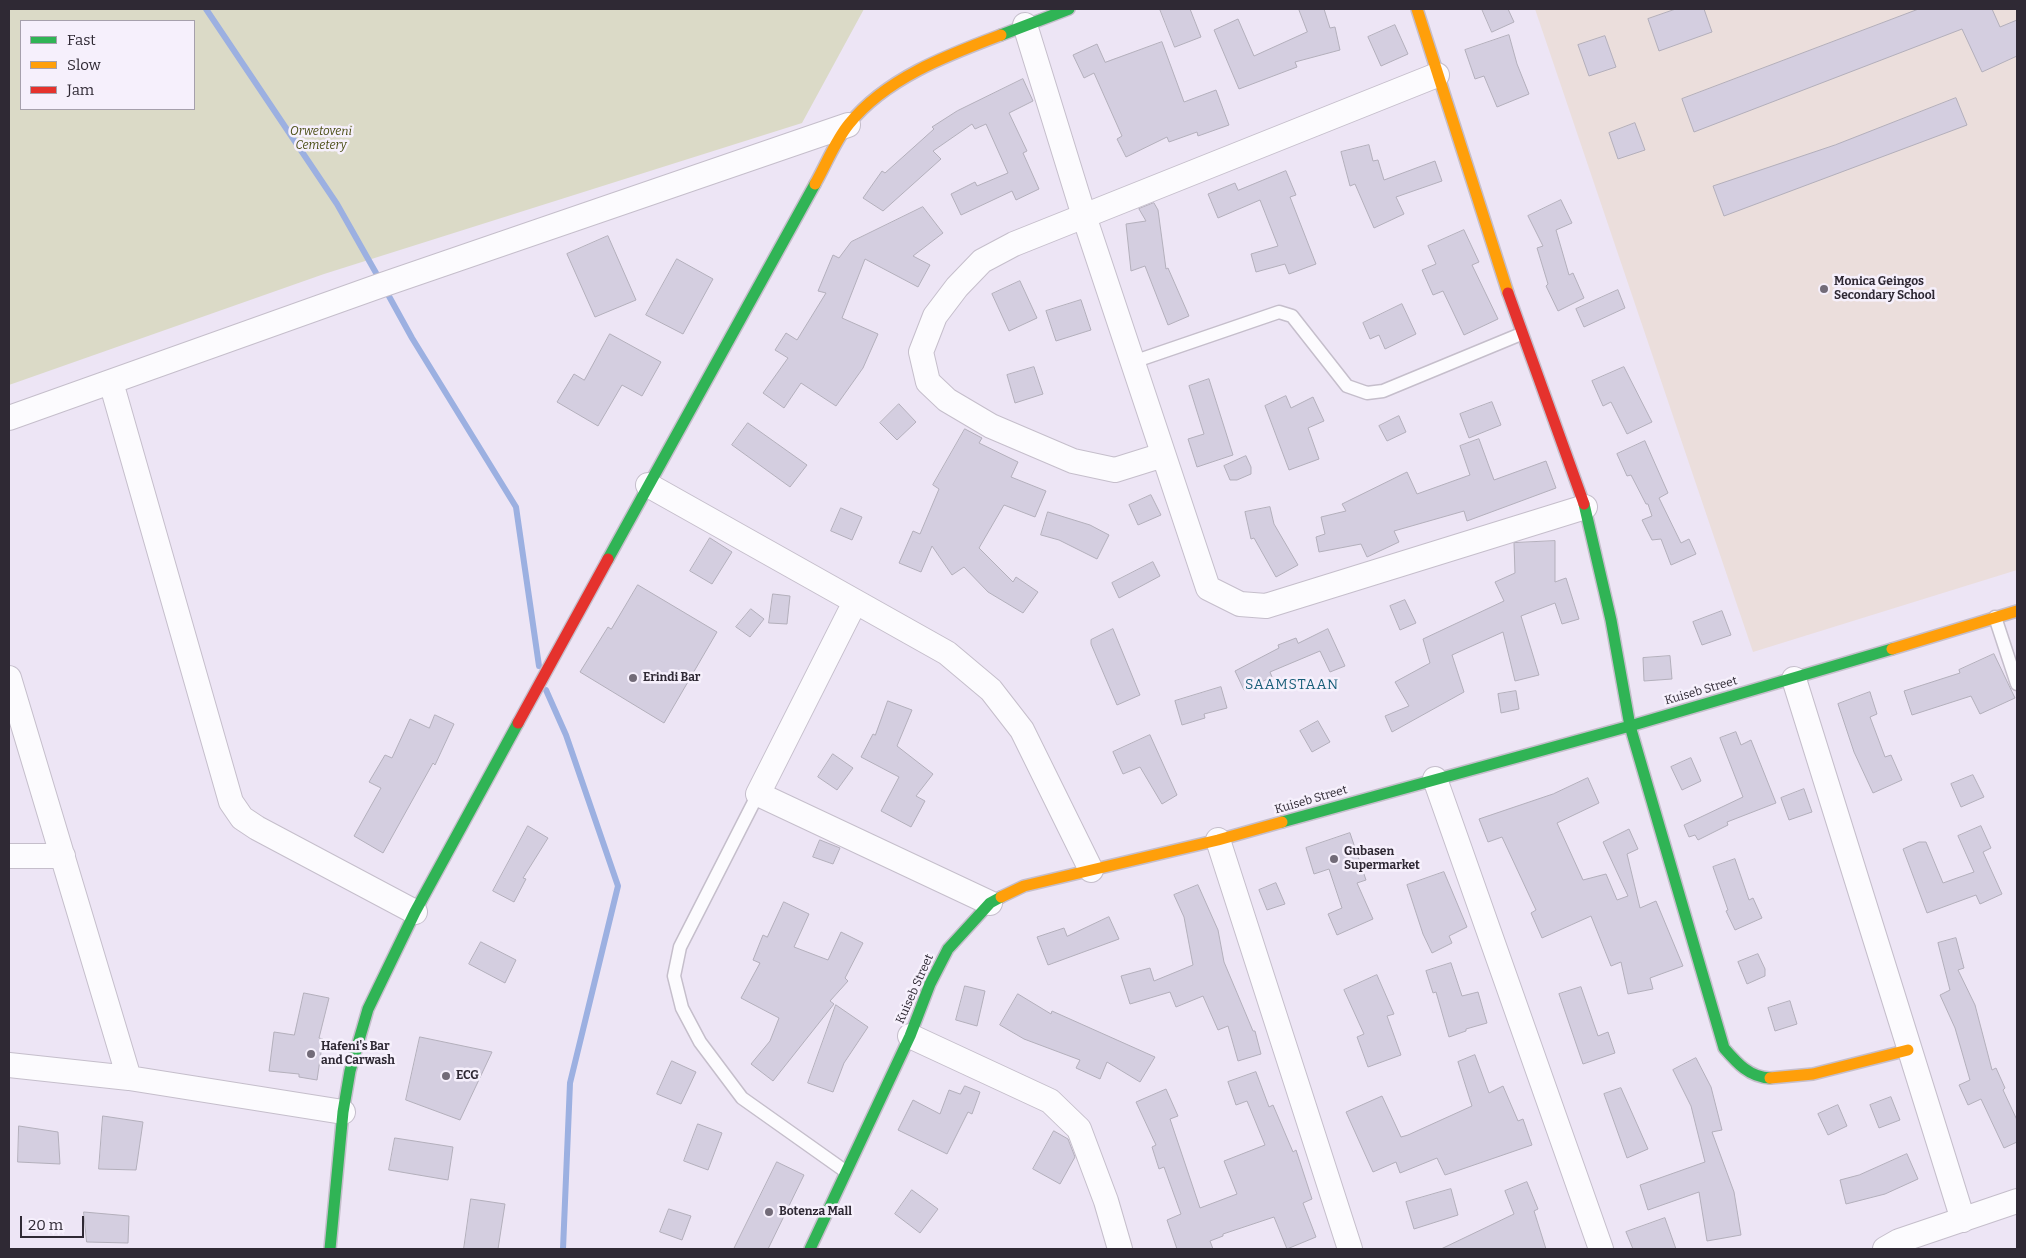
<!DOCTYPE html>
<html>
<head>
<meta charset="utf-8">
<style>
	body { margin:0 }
	#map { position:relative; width:2026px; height:1258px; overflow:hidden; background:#ede5f5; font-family:Bitter,serif }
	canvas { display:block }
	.frame { position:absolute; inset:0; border:10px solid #2f2934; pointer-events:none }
	.legend { position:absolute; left:20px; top:20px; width:175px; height:90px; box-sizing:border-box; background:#f6f0fc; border:1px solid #a6a0ac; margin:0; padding:6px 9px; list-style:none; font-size:15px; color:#2f2934 }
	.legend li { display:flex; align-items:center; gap:10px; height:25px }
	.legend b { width:25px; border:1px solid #a6a0ac }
	.scale { position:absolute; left:20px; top:1216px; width:64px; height:22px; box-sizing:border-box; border:2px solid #2f2934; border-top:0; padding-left:6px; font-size:15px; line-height:18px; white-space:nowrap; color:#2f2934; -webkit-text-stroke:4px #f6f0fc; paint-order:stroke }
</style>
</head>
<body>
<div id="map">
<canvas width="2026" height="1258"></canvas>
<div class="frame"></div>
<ul class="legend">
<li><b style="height:6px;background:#30b455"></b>Fast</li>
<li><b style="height:6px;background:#ff9f0a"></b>Slow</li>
<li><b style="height:6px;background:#e5322d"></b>Jam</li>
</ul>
<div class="scale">20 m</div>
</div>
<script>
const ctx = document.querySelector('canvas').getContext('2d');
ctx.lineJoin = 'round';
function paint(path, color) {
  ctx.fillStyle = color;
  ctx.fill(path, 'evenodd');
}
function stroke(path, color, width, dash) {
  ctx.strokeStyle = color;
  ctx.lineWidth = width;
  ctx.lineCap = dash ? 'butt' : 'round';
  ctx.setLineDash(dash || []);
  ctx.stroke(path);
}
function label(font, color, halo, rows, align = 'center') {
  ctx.font = font + ' Bitter,serif';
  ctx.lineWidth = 5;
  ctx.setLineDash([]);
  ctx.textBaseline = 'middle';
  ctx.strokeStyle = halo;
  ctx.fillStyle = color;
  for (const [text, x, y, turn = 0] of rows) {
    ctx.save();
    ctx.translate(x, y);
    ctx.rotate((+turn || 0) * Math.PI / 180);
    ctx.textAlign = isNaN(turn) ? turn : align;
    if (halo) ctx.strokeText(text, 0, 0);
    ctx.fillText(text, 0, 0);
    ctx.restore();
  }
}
paint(new Path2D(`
	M1535 9H2017V570L1753 652Z`), '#ebdedc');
paint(new Path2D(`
	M9 9H864L802 123 324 274 9 385ZM21 21H194V109H21Z`), '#dbdac7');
stroke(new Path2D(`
	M206 9 337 204 380 280
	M385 289 412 338 516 507 539 666
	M546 690 566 735 618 886 570 1083 563 1249`), '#9cb0e1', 6);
const building = new Path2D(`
	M1160 9H1190L1201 37 1175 47Z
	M1299 9H1324L1330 28 1335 27 1340 50 1295 62 1297 67 1239 89 1214 30 1238 19 1254 56 1307 32Z
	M1482 9H1508L1514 22 1492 32Z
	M1676 9H1704L1712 32 1659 51 1648 19Z
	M1919 9H1992L2000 27 2017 20V56L1982 72 1962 29 1694 132 1682 99Z
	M1395 25 1408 54 1381 66 1368 37Z
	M1509 35 1517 64 1529 94 1497 107 1484 76 1475 79 1465 50Z
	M1605 36 1616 67 1589 76 1578 45Z
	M1162 42 1184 102 1216 90 1229 125 1198 136 1197 132 1169 142 1167 137 1126 157 1117 139 1122 136 1094 73 1084 78 1073 55 1097 44 1105 62Z
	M1023 79 1033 101 1009 113 1027 151 1023 153 1039 189 1016 200 1012 191 961 215 951 194 975 182 977 186 1008 173 986 124 975 129 972 124 933 151 941 159 883 211 863 198 882 171 885 173 934 129 932 127 957 111Z
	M1956 98 1967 125 1724 216 1713 186 1835 145Z
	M1635 123 1645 150 1618 159 1609 133Z
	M1369 145 1373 161 1378 160 1384 180 1435 161 1442 181 1396 197 1404 214 1374 228 1355 184 1350 186 1341 152Z
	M1286 171 1296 195 1290 197 1316 264 1289 274 1285 264 1256 272 1251 254 1278 246 1260 200 1218 218 1208 194 1235 183 1238 190Z
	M1561 200 1572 223 1556 230 1569 275 1573 273 1584 298 1558 311 1546 286 1548 284 1537 248 1543 246 1528 216Z
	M1154 203 1158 210 1166 269 1168 268 1189 316 1168 325 1145 266 1131 271 1126 224 1146 221 1139 209Z
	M923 207 943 233 913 256 930 265 918 287 865 259 842 318 878 334 863 368 836 406 801 383 784 408 763 393 788 358 775 350 786 333 797 340 826 293 818 291 833 255 839 258 851 242Z
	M1464 230 1479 262 1472 265 1498 319 1464 335 1443 291 1433 295 1422 270 1436 264 1428 246Z
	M608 236 636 300 595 317 567 254Z
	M677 259 713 279 683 334 646 315Z
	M1020 281 1037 318 1009 331 992 294Z
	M1618 290 1625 308 1584 327 1576 309Z
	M1081 300 1091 330 1056 341 1046 311Z
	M1402 304 1416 334 1385 349 1379 335 1370 339 1363 323Z
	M610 334 661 362 642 396 622 385 598 426 557 402 574 374 584 380Z
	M1034 367 1043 394 1015 403 1007 375Z
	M1624 367 1652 422 1627 434 1611 402 1603 406 1592 381Z
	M1209 379 1233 455 1197 467 1188 439 1204 434 1189 386Z
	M1286 396 1291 408 1313 397 1324 421 1308 428 1319 459 1289 470 1265 406Z
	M1492 402 1501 425 1469 438 1460 414Z
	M899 404 916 422 897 440 880 423Z
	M1399 416 1406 432 1387 441 1379 426Z
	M748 423 807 465 790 487 732 445Z
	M965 429 982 438 979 443 1018 462 1011 477 1046 491 1035 517 1004 505 979 548 1013 582 1016 577 1038 592 1023 613 988 592 964 567 952 575 932 546 921 572 899 563 913 531 920 534 939 489 933 485Z
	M1479 439 1494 480 1546 461 1556 488 1467 521 1464 511 1394 531 1399 542 1367 557 1361 544 1319 552 1316 537 1325 534 1321 517 1346 511 1342 504 1407 472 1417 494 1470 475 1460 446Z
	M1645 441 1668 493 1659 498 1681 543 1689 539 1696 554 1671 565 1661 539 1652 540 1642 520 1652 516 1648 504H1646L1631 475 1627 476 1617 454Z
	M1246 456 1251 467V474L1237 480H1230L1224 466Z
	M1151 495 1161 515 1138 525 1129 505Z
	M1270 507 1274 524 1298 565 1276 577 1254 538 1251 539 1245 512Z
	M841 508 862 517 852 540 831 531Z
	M1048 512 1090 525 1109 535 1097 559 1059 540 1041 535Z
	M710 538 732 552 712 584 690 571Z
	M1555 541V582L1566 578 1579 619 1562 624 1555 603 1521 616 1539 675 1515 681 1503 632 1452 655 1464 692 1392 732 1385 716 1409 706 1395 682 1430 663 1423 639 1504 601 1495 582 1515 573 1514 543Z
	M1153 562 1160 576 1119 598 1112 583Z
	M638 585 717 632 664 723 580 672 608 627 611 629Z
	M773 594 790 596 787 624 769 623Z
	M1405 600 1416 623 1400 630 1390 606Z
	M751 609 764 619 750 637 736 627Z
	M1722 611 1731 635 1702 645 1693 622Z
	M1113 629 1140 695 1117 705 1091 644V640Z
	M1328 629 1345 666 1330 672 1320 651 1270 672 1272 677 1244 690 1235 671 1279 648 1278 645 1296 638 1298 643Z
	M1994 654 2015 698 1980 714 1971 696 1912 715 1904 691 1960 673 1959 670Z
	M1670 656 1672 679 1644 681 1643 658Z
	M1221 687 1227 708 1204 714 1205 718 1182 725 1175 701Z
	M1516 691 1519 709 1501 713 1498 694Z
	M1870 692 1877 714 1870 717 1885 757 1891 755 1902 780 1873 793 1854 752 1838 704Z
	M888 701 912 710 897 746 933 774 916 796 925 801 911 827 881 811 899 777 861 757 873 734 875 735Z
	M435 715 454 724 435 765 433 763 383 853 354 836 381 788 369 782 385 755 392 758 410 719 429 728Z
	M1318 721 1330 742 1312 752 1300 731Z
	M1736 732 1741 745 1751 740 1776 803 1727 822 1728 825 1698 840 1695 835 1689 837 1684 825 1743 797 1720 738Z
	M1150 735 1177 795 1162 804 1140 767 1123 774 1113 752Z
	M833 754 853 768 837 790 818 777Z
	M1691 758 1701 781 1682 790 1671 767Z
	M1973 775 1984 797 1961 807 1951 784Z
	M1588 778 1599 803 1557 823 1583 880 1606 874 1617 900 1628 896 1603 842 1629 829 1638 849 1627 854 1640 908 1656 901 1683 966 1650 978 1653 989 1628 994 1621 962 1611 966 1591 916 1542 938 1531 913 1536 910 1502 837 1488 842 1479 819 1553 794Z
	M1804 789 1812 812 1789 820 1781 798Z
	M528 826 548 838 523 878 526 879 514 902 493 891Z
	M1981 826 1991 848 1983 852 2002 894 1980 904 1976 895 1927 913 1903 849 1919 842H1926L1943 883 1974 872 1958 836Z
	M1350 833 1366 880 1357 883 1373 919 1337 935 1328 914 1342 908 1329 869 1314 874 1306 848Z
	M820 840 840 848 833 864 813 857Z
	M1735 859 1749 900 1753 898 1762 918 1735 930 1726 911 1728 910 1713 867Z
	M1444 872 1467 927 1449 936 1452 943 1432 953 1423 934 1407 885Z
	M1276 883 1285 904 1267 910 1259 890Z
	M1198 885 1218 930 1224 962 1253 1031H1255L1261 1054 1238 1061 1228 1026 1218 1030 1203 996 1176 1007 1170 992 1130 1004 1121 976 1150 968 1154 981 1193 965 1184 917 1174 895Z
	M784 902 809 914 794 947 828 960 841 932 863 943 845 978 848 981 830 1001 834 1004 773 1081 751 1064 770 1041 779 1018 741 998 760 963 753 960 763 935 767 937Z
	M1109 917 1119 939 1048 965 1037 937 1064 928 1067 936Z
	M1956 938 1964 968 1958 970 1975 1005 1992 1070 1996 1068 2005 1088 2003 1090 2017 1120V1142L2004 1148 1981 1099 1968 1105 1959 1085 1970 1080 1955 1028 1940 995 1950 990 1938 943Z
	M481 942 516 960 505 983 469 964Z
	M1758 954 1765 969V976L1747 984 1738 962Z
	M1451 963 1462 996 1478 992 1487 1023 1466 1029V1031L1449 1037 1436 992 1433 993 1426 971Z
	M1377 975 1394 1014 1387 1016 1401 1055 1368 1067 1357 1037 1364 1034 1344 990Z
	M965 986 985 991 977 1026 956 1020Z
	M1581 987 1598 1036 1608 1032 1615 1053 1583 1064 1559 994Z
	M304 993 329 998 319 1038 323 1039 317 1080 299 1077V1074L269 1071 274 1032 294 1035Z
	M1018 994 1051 1014 1052 1011 1155 1057 1140 1082 1107 1062 1100 1079 1076 1068 1080 1060 1024 1039 1000 1025Z
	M1790 1001 1797 1024 1775 1031 1768 1008Z
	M836 1005 868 1027 844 1063 833 1092 808 1083Z
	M420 1037 492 1052 460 1120 406 1100Z
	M1475 1055 1489 1093 1503 1086 1518 1121 1523 1119 1532 1145 1445 1175 1437 1158 1400 1173 1396 1162 1373 1172 1346 1112 1382 1096 1401 1137 1408 1135 1472 1106 1458 1062Z
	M1696 1058 1711 1087 1722 1130 1712 1132 1734 1192 1741 1235 1707 1241 1699 1192 1648 1210 1640 1185 1705 1162 1691 1106 1673 1070Z
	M672 1061 696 1072 681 1104 657 1094Z
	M1256 1072 1269 1107 1273 1105 1293 1152 1296 1150 1312 1199 1303 1203 1316 1237 1287 1249 1274 1217 1223 1234V1236L1210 1241 1213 1249H1177L1167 1220 1181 1214 1164 1167 1159 1169 1152 1147 1156 1145 1136 1102 1166 1089 1178 1116 1170 1119 1200 1208 1237 1194 1224 1161 1265 1145 1247 1101 1236 1105 1228 1082Z
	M965 1086 980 1092 972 1114 968 1112 947 1154 898 1130 913 1100 940 1114 949 1090 960 1094Z
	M1621 1088 1648 1149 1627 1158 1604 1094Z
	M1891 1097 1900 1120 1879 1128 1870 1105Z
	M1838 1105 1847 1126 1828 1135 1818 1114Z
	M103 1116 143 1122 136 1170 99 1169Z
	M698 1124 722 1133 708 1170 684 1161Z
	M19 1126 58 1132 60 1164 18 1162Z
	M1054 1131 1068 1139 1075 1157 1060 1184 1033 1169Z
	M395 1138 453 1147 448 1180 389 1170Z
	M1907 1154 1918 1179 1885 1194 1846 1204 1840 1180 1859 1175Z
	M777 1162 804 1175 768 1249H734Z
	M1527 1182 1538 1209 1534 1211 1546 1249H1441L1514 1214 1505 1191Z
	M1451 1189 1458 1215 1414 1229 1406 1202Z
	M912 1190 938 1209 920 1233 895 1214Z
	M471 1199 505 1204 498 1249H464Z
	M669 1209 691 1216 682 1240 660 1232Z
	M84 1212 129 1216 128 1243 87 1242Z
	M1665 1218 1676 1249H1633L1626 1232Z`);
paint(building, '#d4cee0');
stroke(building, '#b3afbb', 1);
const lane = new Path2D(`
	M1133 362 1279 312 1292 316 1347 386 1367 393 1383 391 1521 334
	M1995 617 2017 684
	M758 794 680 947 674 976 682 1008 700 1042 742 1098 845 1171`);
const street = new Path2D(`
	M1025 25 1084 216 1208 588 1240 604 1266 606 1585 507
	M111 382 231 802 242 818 257 828 415 912
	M9 418 382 285 848 125
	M1163 455 1115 470 1073 461 991 426 947 400 928 382 921 352 935 316 957 287 982 261 1014 244 1437 75
	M648 485 947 653 991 690 1022 730 1091 870
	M855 602 758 794 990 903
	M9 678 129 1078
	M1794 679 1963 1220
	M1435 779 1601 1249
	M1218 840 1350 1249
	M9 856H63
	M910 1036 1050 1101 1079 1129 1106 1201 1120 1249
	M9 1065 129 1078 343 1112
	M1885 1249 1899 1241 2017 1201`);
const fast = new Path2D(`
	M1001 35 1069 9
	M1584 504 1611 620 1630 726 1724 1048C1737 1063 1749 1077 1770 1078
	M608 559 815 184
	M1282 822 1630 726 1892 649
	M330 1249 343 1112 350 1071 368 1009 415 912 518 723
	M810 1249 910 1036 930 984 948 949 990 903 1001 897`);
const slow = new Path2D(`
	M1417 9 1508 293
	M815 184C826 165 835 141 849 124 886 78 948 55 1001 35
	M1892 649 2017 611
	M1001 897 1024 886 1218 840 1282 822
	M1770 1078 1813 1074 1908 1050`);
const jam = new Path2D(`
	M1508 293 1584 504
	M518 723 608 559`);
stroke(lane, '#c5becb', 15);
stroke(street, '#c5becb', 26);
stroke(fast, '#c5becb', 14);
stroke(slow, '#c5becb', 14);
stroke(jam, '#c5becb', 14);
stroke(lane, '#fcfbfe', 12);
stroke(street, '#fcfbfe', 24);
stroke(fast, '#30b455', 11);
stroke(slow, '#ff9f0a', 11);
stroke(jam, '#e5322d', 11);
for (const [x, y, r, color] of [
	[1824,289,5,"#726b78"],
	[633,678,5,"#726b78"],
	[1334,859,5,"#726b78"],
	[311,1054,5,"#726b78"],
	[446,1076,5,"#726b78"],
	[769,1212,5,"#726b78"]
]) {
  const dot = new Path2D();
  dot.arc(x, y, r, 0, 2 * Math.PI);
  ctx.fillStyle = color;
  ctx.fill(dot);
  stroke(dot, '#f6f0fc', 2);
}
label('italic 12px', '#494c12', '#f6f0fc', [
	["Orwetoveni",321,132],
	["Cemetery",321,146]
]);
label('bold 12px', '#2f2934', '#f6f0fc', [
	["Monica Geingos",1834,282],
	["Secondary School",1834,296],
	["Erindi Bar",643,678],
	["Gubasen",1344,852],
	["Supermarket",1344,866],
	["Hafeni's Bar",321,1047],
	["and Carwash",321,1061],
	["ECG",456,1076],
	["Botenza Mall",779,1212]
], 'left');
label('12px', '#2f2934', '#f6f0fc', [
	["Kuiseb Street",1701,691,-16],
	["Kuiseb Street",1311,800,-16],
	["Kuiseb Street",915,989,-66]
]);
ctx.letterSpacing = '1px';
label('14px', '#185e79', '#f6f0fc', [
	["SAAMSTAAN",1292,685]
]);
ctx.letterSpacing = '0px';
</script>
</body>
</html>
